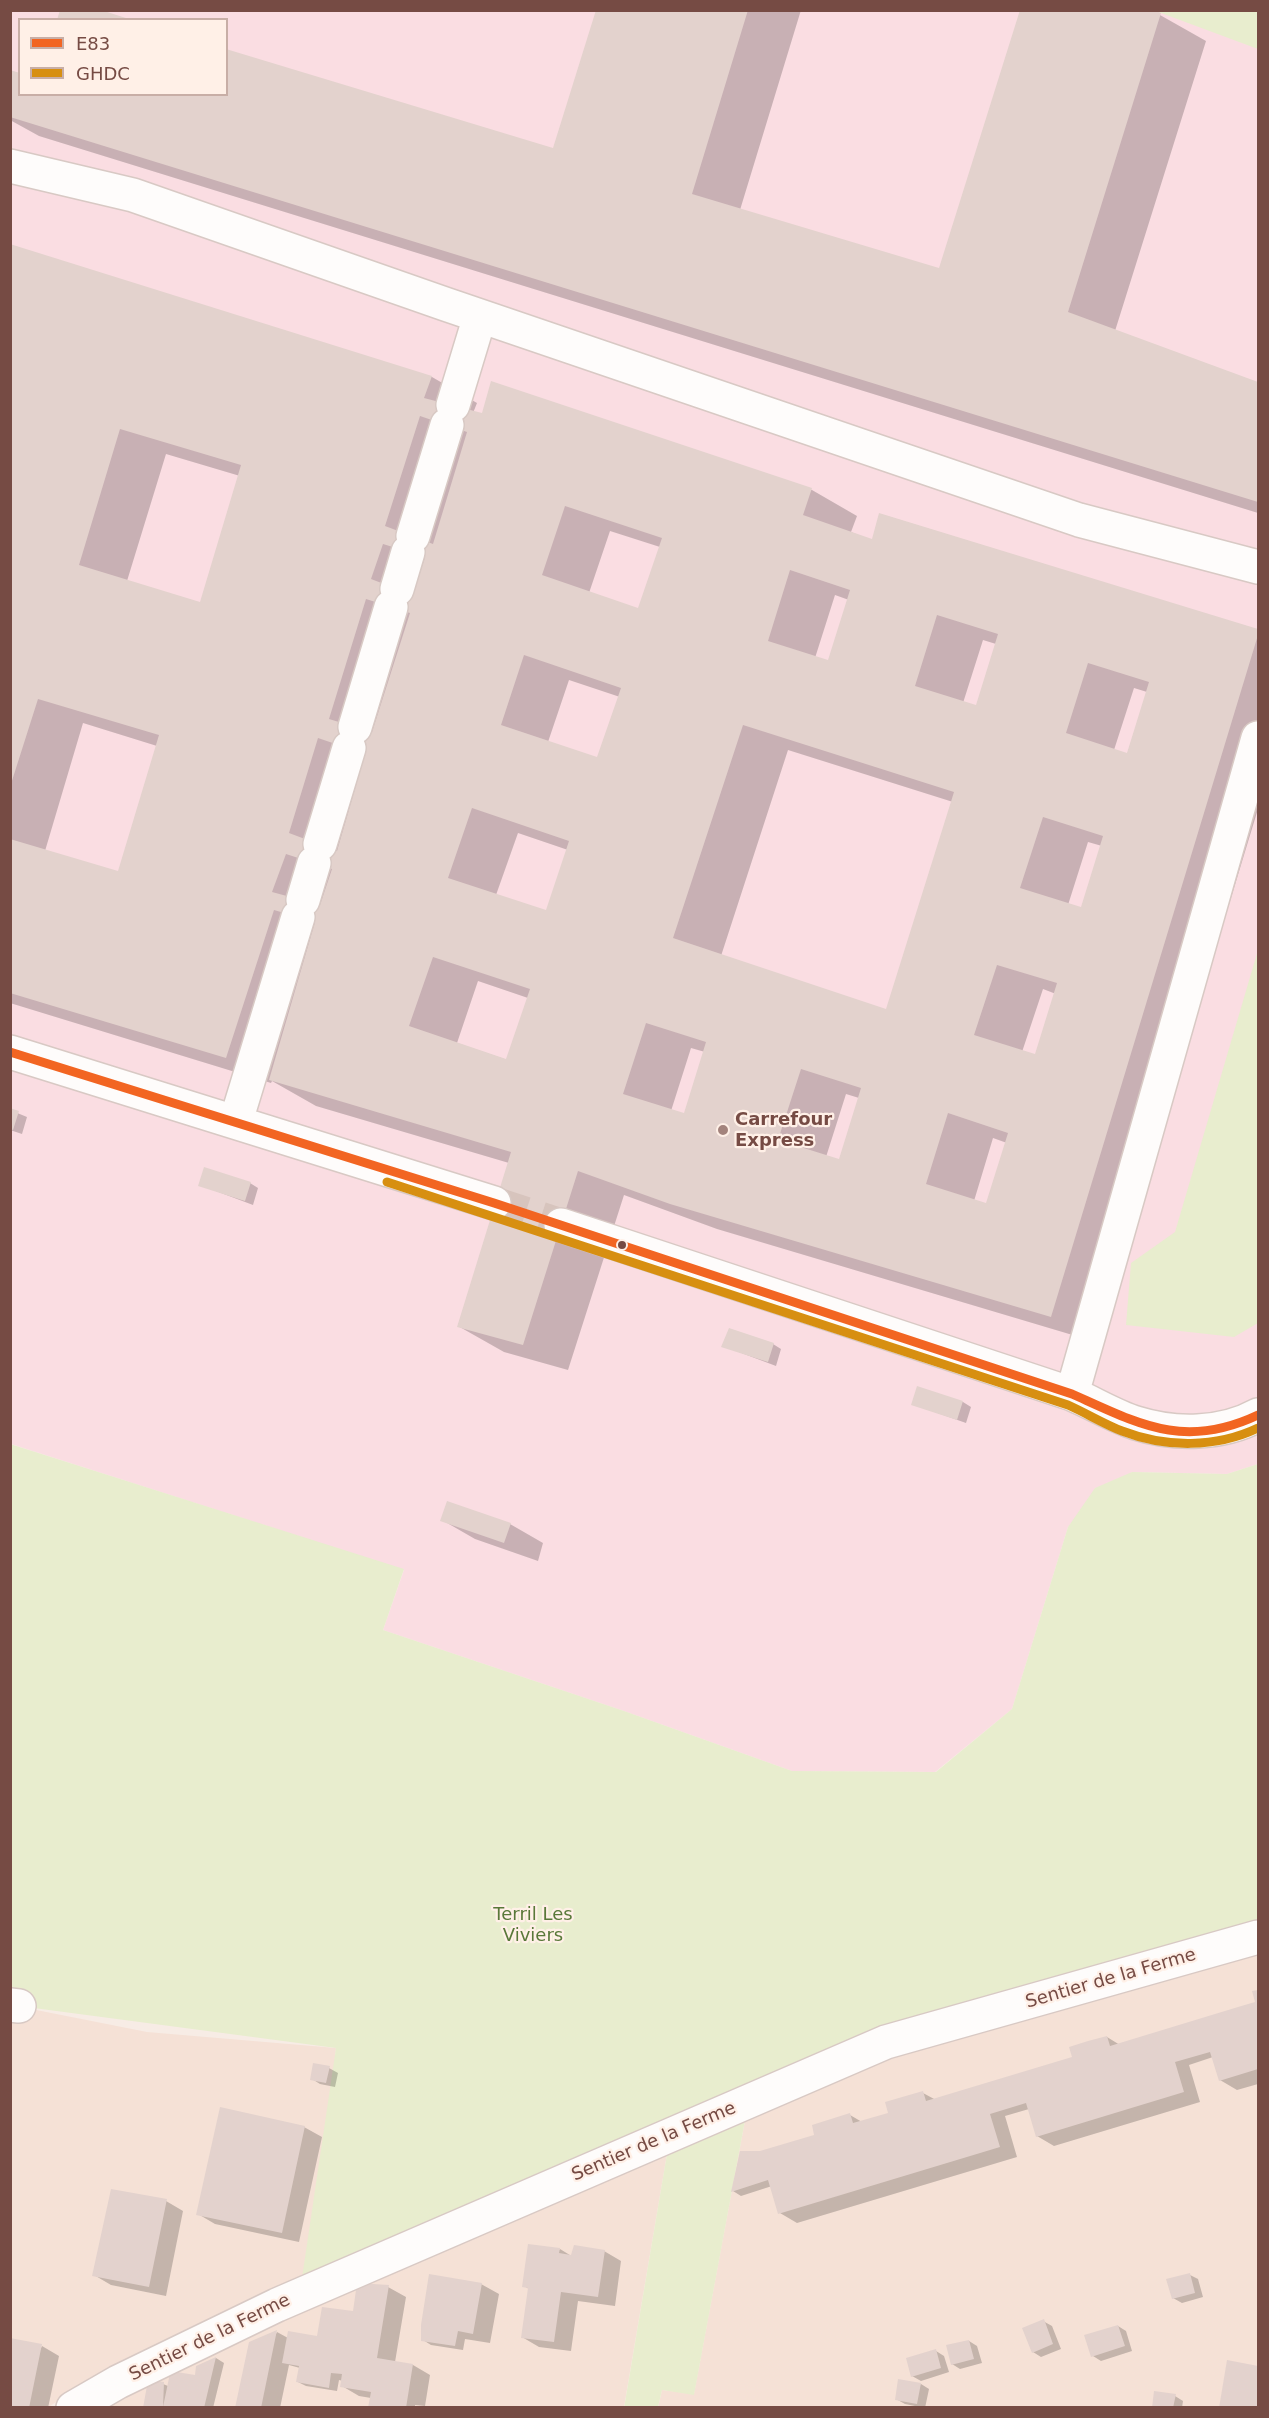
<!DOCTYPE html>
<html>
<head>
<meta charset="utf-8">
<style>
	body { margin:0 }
	#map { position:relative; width:1269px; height:2418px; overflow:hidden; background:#f7ece5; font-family:"DejaVu Sans",sans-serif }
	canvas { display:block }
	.frame { position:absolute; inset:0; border:12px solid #764b44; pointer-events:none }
	.legend { position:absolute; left:18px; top:18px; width:210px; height:78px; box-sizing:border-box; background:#fff0e7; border:2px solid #c8aea6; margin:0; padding:8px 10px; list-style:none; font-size:18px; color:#764b44 }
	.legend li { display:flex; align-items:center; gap:12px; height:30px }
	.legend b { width:30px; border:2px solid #c8aea6 }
</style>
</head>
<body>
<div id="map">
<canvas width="1269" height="2418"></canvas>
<div class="frame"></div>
<ul class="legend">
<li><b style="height:8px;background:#f26522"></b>E83</li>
<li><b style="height:8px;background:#d78f11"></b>GHDC</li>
</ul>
</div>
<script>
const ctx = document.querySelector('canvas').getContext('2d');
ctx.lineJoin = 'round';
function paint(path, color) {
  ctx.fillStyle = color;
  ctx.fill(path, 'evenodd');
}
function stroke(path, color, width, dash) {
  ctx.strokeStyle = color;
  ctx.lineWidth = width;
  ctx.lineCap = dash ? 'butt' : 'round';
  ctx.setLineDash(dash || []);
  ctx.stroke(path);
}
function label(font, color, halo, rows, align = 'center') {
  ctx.font = font + ' "DejaVu Sans",sans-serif';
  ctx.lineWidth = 4.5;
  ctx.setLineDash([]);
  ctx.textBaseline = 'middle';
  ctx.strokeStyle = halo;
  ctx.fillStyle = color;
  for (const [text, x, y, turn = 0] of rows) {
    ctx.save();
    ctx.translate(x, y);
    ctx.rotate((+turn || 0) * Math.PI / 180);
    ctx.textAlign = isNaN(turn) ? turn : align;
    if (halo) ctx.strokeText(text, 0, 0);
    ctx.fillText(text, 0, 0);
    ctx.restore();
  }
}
paint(new Path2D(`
	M1258 1933V2407L658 2408 662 2390 694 2394 746 2115 782 2087Z
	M11 2005 147 2032 336 2048 314 2289 58 2401 48 2407 11 2408Z
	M668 2148 624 2407 79 2408Z`), '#f5e1d6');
paint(new Path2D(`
	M10 11H1258V1464L1227 1474 1132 1472 1068 1527 1012 1709 935 1772 792 1771 624 1711 383 1630 404 1570 11 1444ZM20 20H226V94H20Z`), '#fadde2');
paint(new Path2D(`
	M1154 11H1258V49L1161 13Z
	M1258 950V1323L1234 1337 1126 1325 1131 1263 1175 1232Z
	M10 1444 404 1569 383 1630 624 1711 792 1771 936 1772 1012 1709 1068 1527 1095 1488 1132 1472 1227 1474 1258 1464V1919L857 2039 302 2278 336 2048 11 2005Z
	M746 2115 694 2395 662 2390 658 2407 624 2408 668 2148Z`), '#e8edce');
paint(new Path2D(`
	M598 10H801L740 210 940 270 1160 15 1206 41 1115 331 1258 384V513L39 136 10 120V72L20 94 554 150Z
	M10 245 432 377 477 403 473 413 483 415 492 383 812 490 857 516 851 532 873 541 880 514 1258 630V809L1096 1342 717 1229 624 1195 568 1370 504 1352 458 1326 509 1163 316 1106 272 1081 271 1083 10 1003ZM166 454 240 476 201 603 127 581ZM610 531 660 547 639 610 589 593ZM835 595 849 600 829 662 815 658ZM983 640 996 644 977 707 963 703ZM569 680 620 697 598 759 548 742ZM1134 688 1147 692 1127 755 1114 750ZM83 723 157 746 119 873 45 851ZM788 750 953 802 887 1011 721 956ZM518 833 568 850 547 912 496 895ZM1088 842 1102 846 1082 909 1068 905ZM478 981 528 998 507 1060 457 1043ZM1043 989 1056 994 1036 1056 1022 1052ZM691 1048 705 1052 685 1115 671 1111ZM846 1094 859 1098 840 1161 826 1157ZM993 1138 1007 1143 987 1205 974 1201Z
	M10 1110 27 1117 22 1134 10 1130Z
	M250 1183 258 1188 253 1205 200 1185Z
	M773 1344 781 1349 776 1366 723 1346Z
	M963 1402 971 1407 966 1423 912 1404Z
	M442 1520 510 1524 543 1543 538 1561 475 1539Z
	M1258 1991V2084L1237 2090 1220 2080 1213 2057 1189 2065 1200 2102 1054 2146 1037 2136 1029 2109 1005 2116 1017 2157 797 2223 780 2213 772 2186 741 2196 733 2191 760 2153 816 2136 850 2115 862 2122 890 2114 923 2093 936 2100 1074 2058 1107 2037 1120 2045 1257 2003 1254 1992Z
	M329 2068 338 2073 335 2087 320 2084 312 2079Z
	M304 2127 322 2137 299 2242 215 2224 198 2214Z
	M166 2201 183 2211 166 2296 111 2285 94 2275Z
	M560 2249 573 2257 604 2251 621 2261 615 2306 578 2301 571 2351 539 2347 522 2337 529 2289 524 2286Z
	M1190 2275 1198 2279 1203 2297 1182 2303 1173 2298Z
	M481 2284 499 2294 490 2343 465 2339 463 2350 431 2345 423 2340Z
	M388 2287 406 2297 395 2362 413 2365 430 2375 425 2406 415 2405V2408H369L371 2398 359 2396 342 2386 343 2381 339 2380 337 2391 306 2386 298 2382 300 2368 289 2365 280 2408H237L277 2332 288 2338 316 2337Z
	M1043 2321 1052 2326 1061 2349 1041 2357 1033 2352Z
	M1118 2326 1126 2331 1132 2351 1101 2361 1093 2356Z
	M969 2341 977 2346 982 2363 960 2369 952 2364Z
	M42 2346 59 2356 48 2408H10Z
	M936 2351 944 2356 949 2372 921 2381 912 2376Z
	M216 2358 224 2363 213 2408H144L163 2384 168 2386 197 2377V2367Z
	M1228 2362 1258 2368V2408H1220Z
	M921 2384 929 2389 925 2408 905 2404 896 2399Z
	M1175 2396 1183 2401 1182 2408H1153Z`), '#0003');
paint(new Path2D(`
	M60 10H101L129 19 57 20Z
	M596 10H748L692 194 939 268 1020 10H1154L1161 13 1068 312 1258 382V502L10 117V70L20 73V94H226V49L553 148Z
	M10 244 432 376 424 398 482 413 491 381 812 488 803 515 872 539 879 513 1258 629V635L1051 1317 670 1204 578 1171 523 1345 457 1327 511 1152 269 1080 315 922 274 910 226 1058 10 993V839L118 871 159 735 38 699 10 787ZM420 416 467 432 433 544 385 526ZM120 429 241 465 200 602 79 565ZM565 506 662 538 638 608 542 575ZM383 544 425 557 413 595 371 579ZM790 570 850 590 828 660 768 641ZM366 599 410 613 372 732 329 719ZM937 615 998 634 976 705 915 686ZM524 655 621 688 597 757 501 725ZM1088 663 1149 682 1127 753 1066 733ZM743 725 954 792 886 1009 673 938ZM318 738 365 754 337 851 289 833ZM472 808 569 841 546 910 448 878ZM1043 817 1103 836 1081 907 1020 888ZM286 854 332 869 320 905 272 892ZM433 957 530 989 506 1059 409 1026ZM997 965 1057 983 1035 1054 974 1035ZM646 1023 706 1042 684 1113 623 1094ZM801 1069 861 1088 839 1159 778 1140ZM948 1113 1008 1133 986 1203 926 1184Z
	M10 1108 19 1111 13 1130 10 1129Z
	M204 1167 251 1182 245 1201 198 1186Z
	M729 1328 774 1343 768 1362 721 1347Z
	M917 1386 963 1401 957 1420 911 1405Z
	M447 1501 511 1523 504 1543 440 1521Z
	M1258 1990V2069L1219 2081 1210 2052 1175 2062 1184 2092 1036 2137 1026 2103 990 2114 1000 2147 778 2214 768 2180 731 2192 740 2151H760L814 2135 812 2125 850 2113 853 2123 888 2113 885 2102 923 2091 926 2101 1072 2057 1069 2047 1088 2041 1107 2036 1110 2046 1238 2007 1255 2002 1252 1991Z
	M313 2063 330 2066 326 2083 310 2080Z
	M220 2107 305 2126 282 2233 196 2215Z
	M111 2189 167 2199 149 2287 92 2276Z
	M528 2244 560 2248 559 2253 571 2255 574 2245 605 2250 598 2297 561 2292 554 2342 521 2338 528 2288 522 2287Z
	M1190 2273 1195 2293 1172 2299 1166 2279Z
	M429 2274 482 2283 473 2334 458 2331 455 2346 421 2341V2325Z
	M357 2283 389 2285 377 2358 413 2364 406 2408H368L371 2392 340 2387 342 2374 331 2373 329 2388 296 2382 299 2366 282 2363 288 2331 317 2336 322 2307 353 2311Z
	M1044 2319 1053 2344 1032 2353 1022 2328Z
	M1118 2325 1125 2346 1091 2357 1084 2335Z
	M277 2330 261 2408H235L249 2342Z
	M10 2338 42 2344 29 2408H10Z
	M969 2340 974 2359 951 2365 946 2345Z
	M936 2349 941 2368 911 2377 906 2358Z
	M216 2357 204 2408H143L148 2380 164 2382 163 2407 170 2373 176 2374 177 2372 195 2375 196 2366Z
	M1227 2360 1258 2366V2408H1219Z
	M898 2379 921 2383 917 2404 895 2400Z
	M1154 2391 1176 2394 1173 2408H1152Z`), '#e3d2cd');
stroke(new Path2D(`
	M494 1203 561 1225`), '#d7c4bd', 33, [33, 16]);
const minor = new Path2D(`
	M10 166 133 195 445 304 1079 520 1258 567
	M453 405 480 316
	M413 536 447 425
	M397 589 408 552
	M355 727 391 607
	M320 844 349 748
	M303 900 314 863
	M10 1052 494 1203
	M236 1121 298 917
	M561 1225 1072 1394C1093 1403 1114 1416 1136 1423 1174 1435 1222 1435 1258 1415
	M1072 1394 1258 738
	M10 2005 19 2006
	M73 2408 118 2382 277 2305 886 2042 1258 1937`);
stroke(minor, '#d8c9c4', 36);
stroke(minor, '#fefcfb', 33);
stroke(new Path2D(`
	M10 1052 494 1203 1072 1394C1139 1424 1184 1450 1258 1415`), '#f26522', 9);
stroke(new Path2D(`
	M387 1182 1068 1405C1086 1413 1104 1424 1122 1431 1166 1448 1216 1448 1258 1428`), '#d78f11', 9);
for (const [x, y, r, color] of [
	[723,1130,6,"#a3837c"],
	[622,1245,5,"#764b44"]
]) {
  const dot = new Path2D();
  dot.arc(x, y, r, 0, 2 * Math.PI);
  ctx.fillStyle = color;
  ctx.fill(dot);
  stroke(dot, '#fff0e7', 2);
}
label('bold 18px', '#764b44', '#fff0e7', [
	["Carrefour",735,1120],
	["Express",735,1141]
], 'left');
label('18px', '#597839', '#fff0e7', [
	["Terril Les",533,1915],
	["Viviers",533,1936]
]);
label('18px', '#764b44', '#fff0e7', [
	["Sentier de la Ferme",1111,1979,-16],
	["Sentier de la Ferme",654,2142,-23],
	["Sentier de la Ferme",210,2338,-26]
]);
</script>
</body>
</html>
